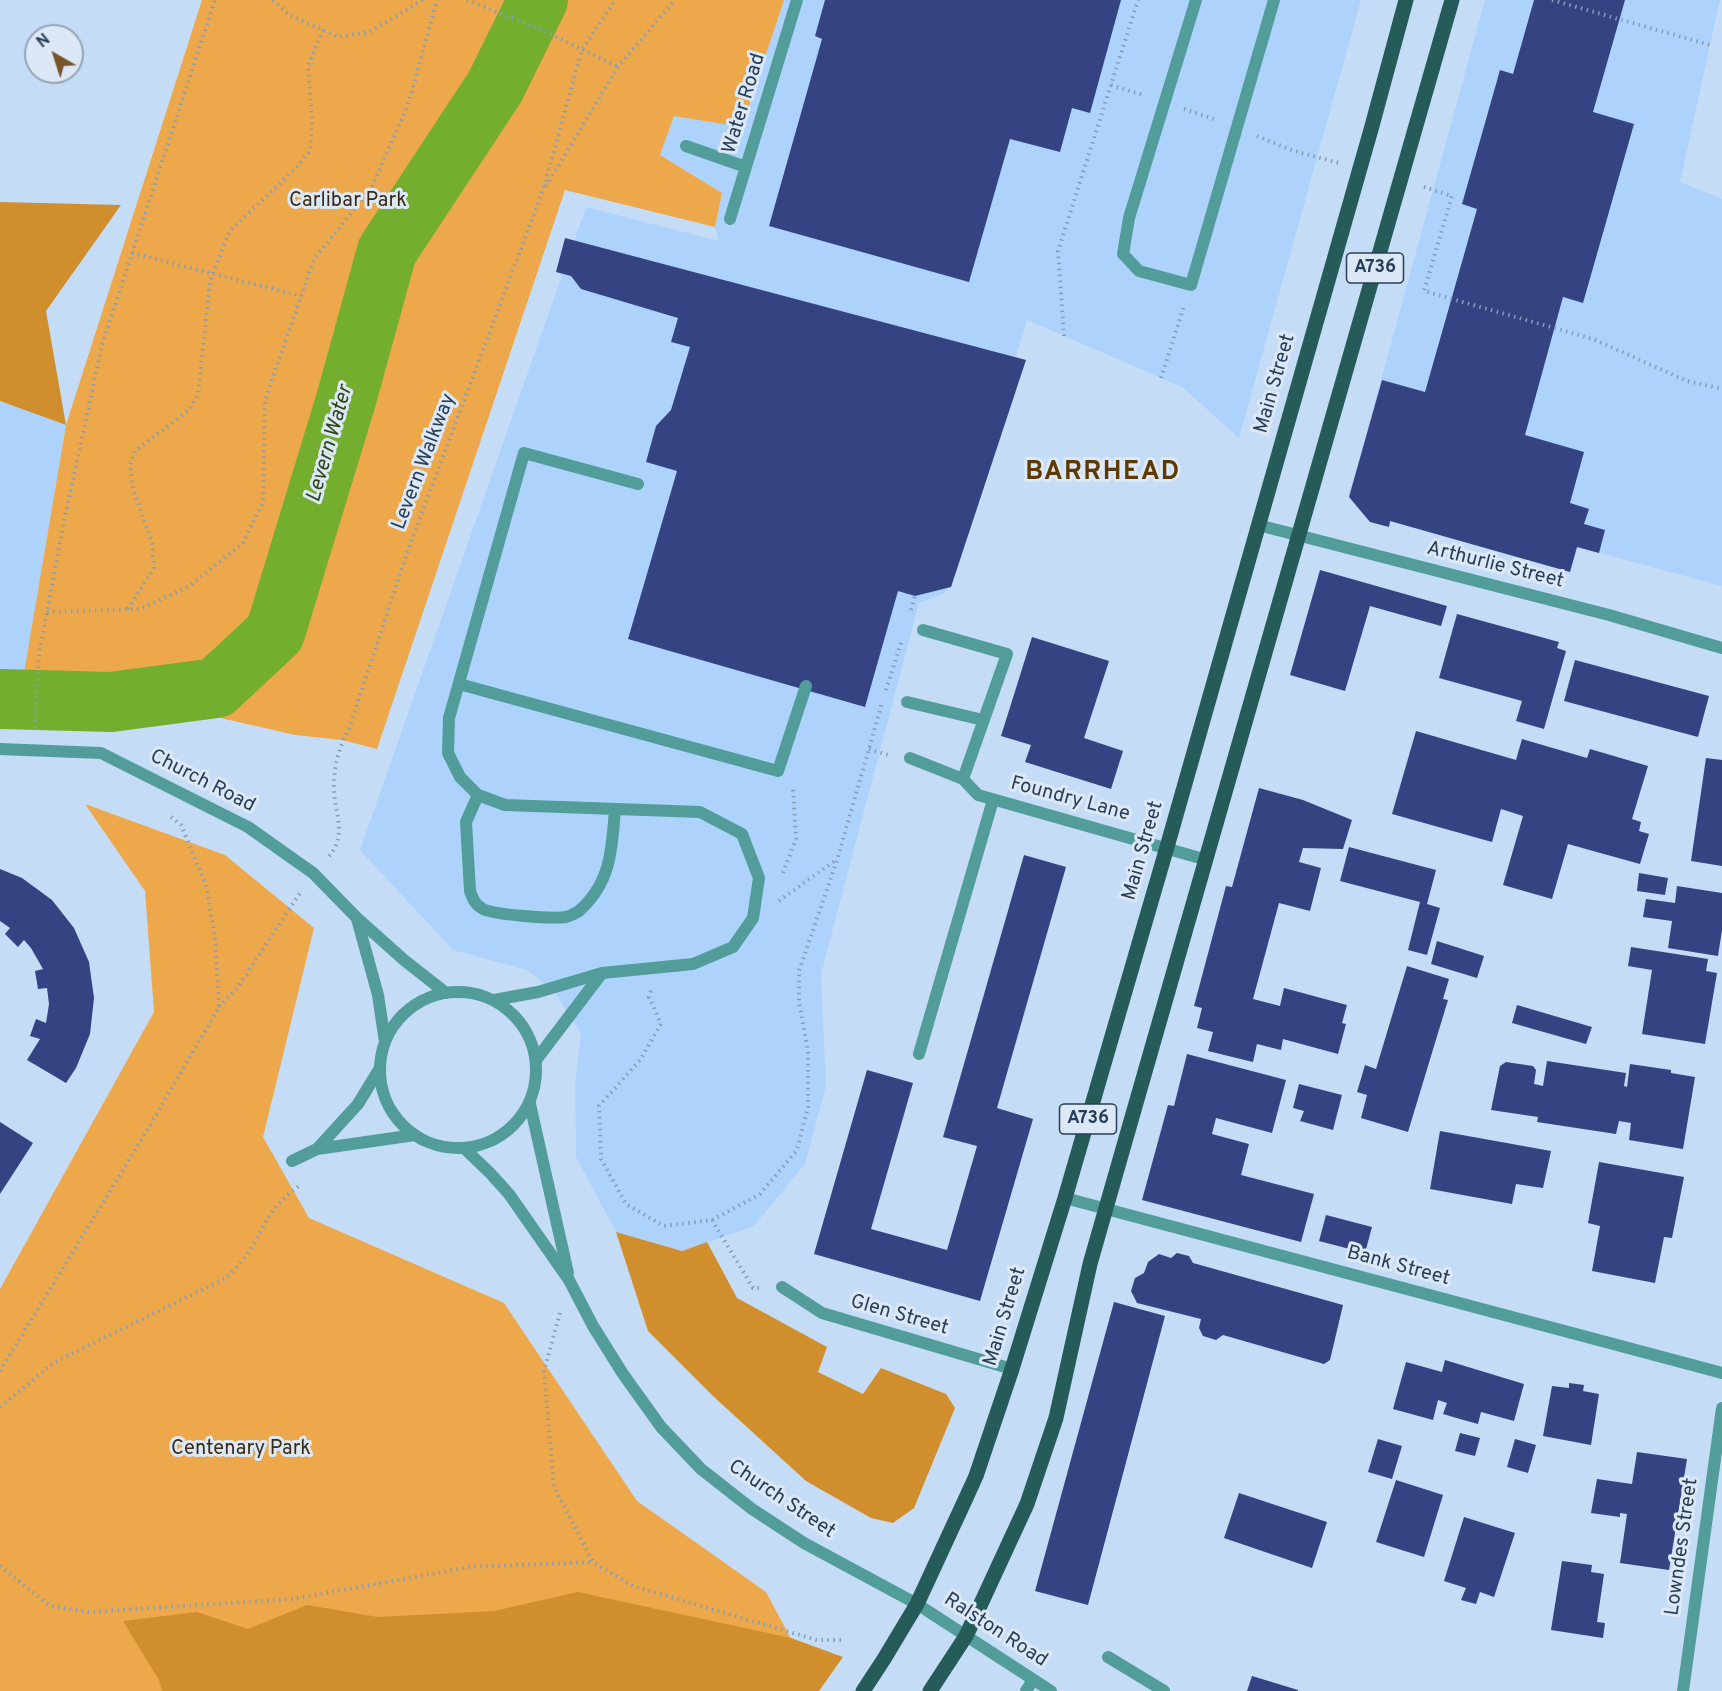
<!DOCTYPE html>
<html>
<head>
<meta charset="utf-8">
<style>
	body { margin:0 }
	#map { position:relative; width:1722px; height:1691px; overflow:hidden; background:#c5dcf6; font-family:Overpass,sans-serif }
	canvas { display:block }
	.north { position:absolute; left:24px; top:24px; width:60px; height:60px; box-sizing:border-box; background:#dce8f5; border:2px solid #94a4b6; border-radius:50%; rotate:321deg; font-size:16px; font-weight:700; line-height:24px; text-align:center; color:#273e58 }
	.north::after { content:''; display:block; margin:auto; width:21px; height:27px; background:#76552c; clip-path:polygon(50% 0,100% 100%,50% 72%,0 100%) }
</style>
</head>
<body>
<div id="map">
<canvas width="1722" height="1691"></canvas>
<div class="north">N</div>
</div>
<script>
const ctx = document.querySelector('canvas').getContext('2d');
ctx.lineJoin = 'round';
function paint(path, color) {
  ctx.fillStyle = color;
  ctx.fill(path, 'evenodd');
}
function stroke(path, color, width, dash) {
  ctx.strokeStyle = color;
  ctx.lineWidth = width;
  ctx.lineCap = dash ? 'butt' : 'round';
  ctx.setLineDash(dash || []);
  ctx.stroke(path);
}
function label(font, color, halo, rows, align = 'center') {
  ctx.font = font + ' Overpass,sans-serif';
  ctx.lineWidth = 6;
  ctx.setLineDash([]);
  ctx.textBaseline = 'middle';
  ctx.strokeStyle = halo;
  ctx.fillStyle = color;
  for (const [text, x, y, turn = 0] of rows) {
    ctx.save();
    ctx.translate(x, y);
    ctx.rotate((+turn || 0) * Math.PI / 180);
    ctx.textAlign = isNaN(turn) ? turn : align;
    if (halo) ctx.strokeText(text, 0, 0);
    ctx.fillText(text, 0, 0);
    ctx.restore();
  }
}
paint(new Path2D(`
	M784 0H1361L1239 438 1182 387 1027 320 945 593 919 603 821 974 826 1086 805 1164 754 1226 682 1251 616 1232 576 1157 575 1083 581 1034 555 992 527 970 453 950 360 850 586 207 719 241 715 227 722 193 660 155 674 115 743 127Z
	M1485 0H1720L1680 182 1722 199V586L1578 547 1570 572 1391 521 1389 527 1370 522 1349 497Z
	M0 401 66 425 24 673 0 670Z`), '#add3fd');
paint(new Path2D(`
	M202 0H784L742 127 674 116 660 155 722 193 715 227 565 190 377 749 342 740 295 735 24 673 66 425Z
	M85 804 225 855 314 928 263 1137 309 1218 504 1303 637 1501 766 1592 819 1691H0V1289L154 1012 145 891Z`), '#eda84b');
paint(new Path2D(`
	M0 202 121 205 46 311 66 425 0 401Z
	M616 1232 682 1251 707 1242 737 1298 827 1347 818 1372 863 1394 881 1368 946 1394 955 1408 914 1508 893 1523 871 1518 806 1481 714 1397 648 1331Z
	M578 1592 791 1638 843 1657 819 1691H162L159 1680 123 1621 197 1612 248 1629 307 1605 378 1617 494 1611Z`), '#d18e2d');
stroke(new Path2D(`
	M0 699 111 702 216 688 275 633 346 400 387 251 495 87 538 0`), '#73ae2e', 60);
paint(new Path2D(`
	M825 0H1121L1090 113 1072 108 1060 152 1010 139 969 282 769 226 822 39 815 36Z
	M1534 0H1625L1593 112 1634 124 1583 303 1563 297 1525 435 1584 452 1570 503 1589 509 1584 524 1605 530 1599 553 1577 547 1570 572 1390 521 1389 527 1370 522 1349 497 1382 380 1425 392 1477 209 1462 204 1500 70 1513 74Z
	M565 238 1026 360 951 587 915 596 898 591 865 707 628 639 677 471 646 462 656 426 671 410 690 347 671 342 678 318 581 289 571 276 556 272Z
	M1320 570 1447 606 1441 626 1370 606 1345 691 1290 675Z
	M1457 614 1559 642 1557 648 1566 651 1544 729 1516 721 1522 701 1439 678Z
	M1032 637 1109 661 1084 738 1123 751 1111 789 1025 762 1031 745 1001 736Z
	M1575 660 1709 696 1698 737 1564 701Z
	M1416 731 1516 760 1522 739 1587 758 1590 749 1648 766 1632 819 1641 822 1639 831 1649 834 1640 864 1568 844 1552 899 1503 885 1523 816 1501 809 1492 842 1392 814Z
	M1706 758 1722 760V866L1691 861Z
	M1259 788 1303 800 1352 820 1343 849 1303 848 1299 862 1321 868 1310 911 1279 903 1253 999 1280 1006 1284 988 1347 1005 1342 1023 1346 1024 1338 1054 1283 1039 1281 1050 1257 1044 1253 1062 1208 1051 1213 1032 1197 1028 1202 1008 1194 1006 1226 886 1232 887Z
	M1349 847 1436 870 1427 904 1440 908 1427 955 1408 950 1420 902 1340 881Z
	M1024 855 1066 867 997 1108 1033 1119 980 1301 814 1254 867 1070 913 1083 871 1229 947 1250 977 1146 943 1137Z
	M0 869 22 878 52 900 74 928 89 962 94 998 90 1034 76 1068 66 1083 27 1060 40 1039 30 1036 36 1019 46 1023 49 1004 47 988 38 989 35 971 43 969 31 948 24 940 18 947 5 934 10 928 0 921Z
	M1639 873 1668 878 1665 895 1637 891Z
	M1677 886 1722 893V930L1718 956 1668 948 1672 921 1643 917 1646 899 1675 903Z
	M1437 941 1484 956 1477 978 1431 964Z
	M1631 947 1708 959 1706 971 1717 973 1705 1044 1642 1034 1652 970 1628 966Z
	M1407 966 1449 979 1443 999 1448 1000 1408 1132 1361 1118 1367 1095 1357 1092 1365 1065 1376 1069Z
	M1517 1005 1592 1027 1586 1044 1512 1023Z
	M1187 1054 1286 1080 1272 1133 1216 1118 1212 1134 1249 1144 1241 1175 1314 1194 1301 1242 1142 1200 1168 1105 1174 1106Z
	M1547 1061 1626 1073 1624 1086 1627 1087 1630 1064 1671 1070V1073L1695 1077 1683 1149 1629 1140 1631 1123 1619 1121 1616 1134 1537 1122 1538 1117 1491 1110 1500 1066 1506 1062 1533 1066 1536 1070 1534 1084 1543 1086Z
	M1299 1084 1342 1095 1333 1130 1300 1121 1304 1111 1293 1108Z
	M0 1122 33 1143 0 1194Z
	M1440 1131 1551 1151 1543 1188 1516 1184 1512 1204 1430 1189Z
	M1599 1162 1684 1177 1672 1238 1664 1237 1655 1283 1592 1271 1600 1226 1588 1223Z
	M1326 1215 1372 1227 1365 1253 1319 1241Z
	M1177 1253 1189 1256 1193 1263 1343 1305 1330 1360 1324 1364 1223 1335 1216 1340 1203 1336 1199 1328 1201 1319 1137 1303 1131 1291 1135 1278 1144 1273 1148 1262 1159 1254 1171 1258Z
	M1114 1302 1165 1316 1088 1605 1035 1591Z
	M1445 1360 1524 1384 1514 1421 1481 1412 1478 1424 1460 1419 1443 1414 1447 1403 1438 1400 1433 1420 1393 1409 1406 1362 1442 1372Z
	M1569 1383 1584 1385 1583 1391 1599 1394 1591 1445 1543 1436 1552 1386 1569 1388Z
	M1460 1433 1480 1438 1475 1456 1455 1451Z
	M1378 1439 1402 1446 1392 1479 1368 1472Z
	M1515 1439 1536 1445 1528 1473 1507 1467Z
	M1637 1452 1687 1459 1669 1570 1620 1563 1627 1514 1620 1513V1517L1591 1513 1597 1479 1632 1484Z
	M1396 1480 1443 1495 1424 1557 1376 1542Z
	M1239 1493 1327 1522 1312 1568 1224 1538Z
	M1464 1517 1515 1533 1494 1597 1480 1592 1476 1604 1461 1600 1466 1588 1444 1581Z
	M1562 1561 1592 1565 1591 1572 1604 1574 1597 1622 1605 1623 1603 1638 1551 1630Z
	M1252 1676 1298 1690V1691H1247Z`), '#354383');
stroke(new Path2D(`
	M273 0 289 15 339 37 369 32 423 0
	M467 0 540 29 618 67
	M1552 0 1710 45
	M1111 85 1143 95
	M1184 109 1217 120
	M1257 136 1294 151 1339 163
	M546 186 618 67 675 0
	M1424 187 1452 196 1424 291 1593 339 1687 381 1722 389
	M132 253 301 296
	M1064 336 1058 251 1138 0
	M1161 378 1184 306
	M128 609 154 568 152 542 133 489 130 465 135 451 189 410 198 395 210 281 229 232 296 168 310 151 312 121 308 66 323 30
	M911 610 915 596
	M47 612 140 609 188 587 243 543 263 502 265 400 314 259 371 189 408 105 437 0
	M886 690 902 640
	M35 728 39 654 65 517 102 345 215 0
	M869 749 888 755
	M329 856C349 834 332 807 334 783 334 765 340 745 349 729L408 550 543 190 582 50 615 0
	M783 873 796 839 793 787
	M779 901 836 860
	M651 991 649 997 661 1024 640 1060 599 1106 601 1159 626 1204 664 1226 712 1220 760 1194 797 1150 808 1107V1052L799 1002V971L837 860 882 703
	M219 1007 238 987 300 893
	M712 1220 753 1288H760
	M560 1313 544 1371 554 1487 593 1562 633 1586 817 1640H845
	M0 1371 148 1129 219 1007 215 939 206 885 181 825 170 816
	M0 1407 55 1362 226 1278C233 1270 242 1262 248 1253 268 1222 268 1207 302 1184
	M0 1566 50 1606 88 1612 293 1599 470 1567 593 1562`), '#869db7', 4, [1.5, 4.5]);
stroke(new Path2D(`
	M1196 0 1129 218 1123 254 1139 271 1191 285 1274 0
	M686 146 746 167
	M730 219 797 0
	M923 630 1007 654 963 779
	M459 684 778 771 806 686
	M907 702 983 720
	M910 758 963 779 978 795 1207 860
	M478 795 466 822 470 891C473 899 475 905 483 909 495 915 552 919 566 917 570 916 576 913 579 911 611 883 612 849 615 809
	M494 1000 538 992 602 973 693 964 733 947 753 918 759 878 742 834 700 812 505 805 478 795 460 777 448 753 449 718 524 453 638 484
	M919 1054 993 800
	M536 1060 602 973
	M1108 1657 1164 1691
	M1026 1691 1033 1680`), '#529d99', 12);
stroke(new Path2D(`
	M317 1149 358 1104 380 1068
	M292 1161 317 1149 415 1135
	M1065 1198 1722 1373
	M782 1287 822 1313 1012 1369
	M1683 1691 1722 1408`), '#529d99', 12);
stroke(new Path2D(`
	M1258 525 1609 615 1722 648
	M0 749 101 753 248 827 313 873 357 918 404 960 446 993
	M357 919 378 995 385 1042
	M380 1070a78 78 0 1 1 156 0a78 78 0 1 1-156 0Z
	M530 1104 568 1273
	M464 1148 490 1173 509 1194 569 1280 593 1326 623 1374 661 1427 701 1469 752 1509 804 1543 917 1604 1051 1691`), '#529d99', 12);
stroke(new Path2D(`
	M863 1691 884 1659 917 1604 966 1498 976 1476 1012 1369 1065 1198 1167 847 1372 126 1406 0
	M930 1691 966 1636 1027 1504 1056 1418 1090 1264 1106 1208 1452 0`), '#255b59', 15);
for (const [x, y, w] of [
	[1375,268,57],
	[1088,1119,57]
]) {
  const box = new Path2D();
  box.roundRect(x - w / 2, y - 15, w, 30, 4.5);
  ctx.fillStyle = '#dce8f5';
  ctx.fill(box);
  stroke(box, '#273e58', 1.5);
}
label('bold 18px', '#273e58', null, [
	["A736",1375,268],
	["A736",1088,1119]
]);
label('20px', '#273e58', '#dce8f5', [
	["Water Road",745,104,-73],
	["Main Street",1276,384,-74],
	["Levern Walkway",425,462,-69],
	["Arthurlie Street",1495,566,14],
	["Church Road",202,782,27],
	["Foundry Lane",1070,800,15],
	["Main Street",1144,851,-74],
	["Bank Street",1398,1267,15],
	["Glen Street",899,1316,16],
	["Main Street",1006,1317,-73],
	["Church Street",781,1500,34],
	["Lowndes Street",1683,1547,-82],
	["Ralston Road",995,1631,33]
]);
label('20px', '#392915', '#dce8f5', [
	["Carlibar Park",348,202],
	["Centenary Park",241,1450]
]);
label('italic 21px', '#2e4616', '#dce8f5', [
	["Levern Water",331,444,-74]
]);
ctx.letterSpacing = '1.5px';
label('bold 26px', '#5c3a02', '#dce8f5', [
	["BARRHEAD",1103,474]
]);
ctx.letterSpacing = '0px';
</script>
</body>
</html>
